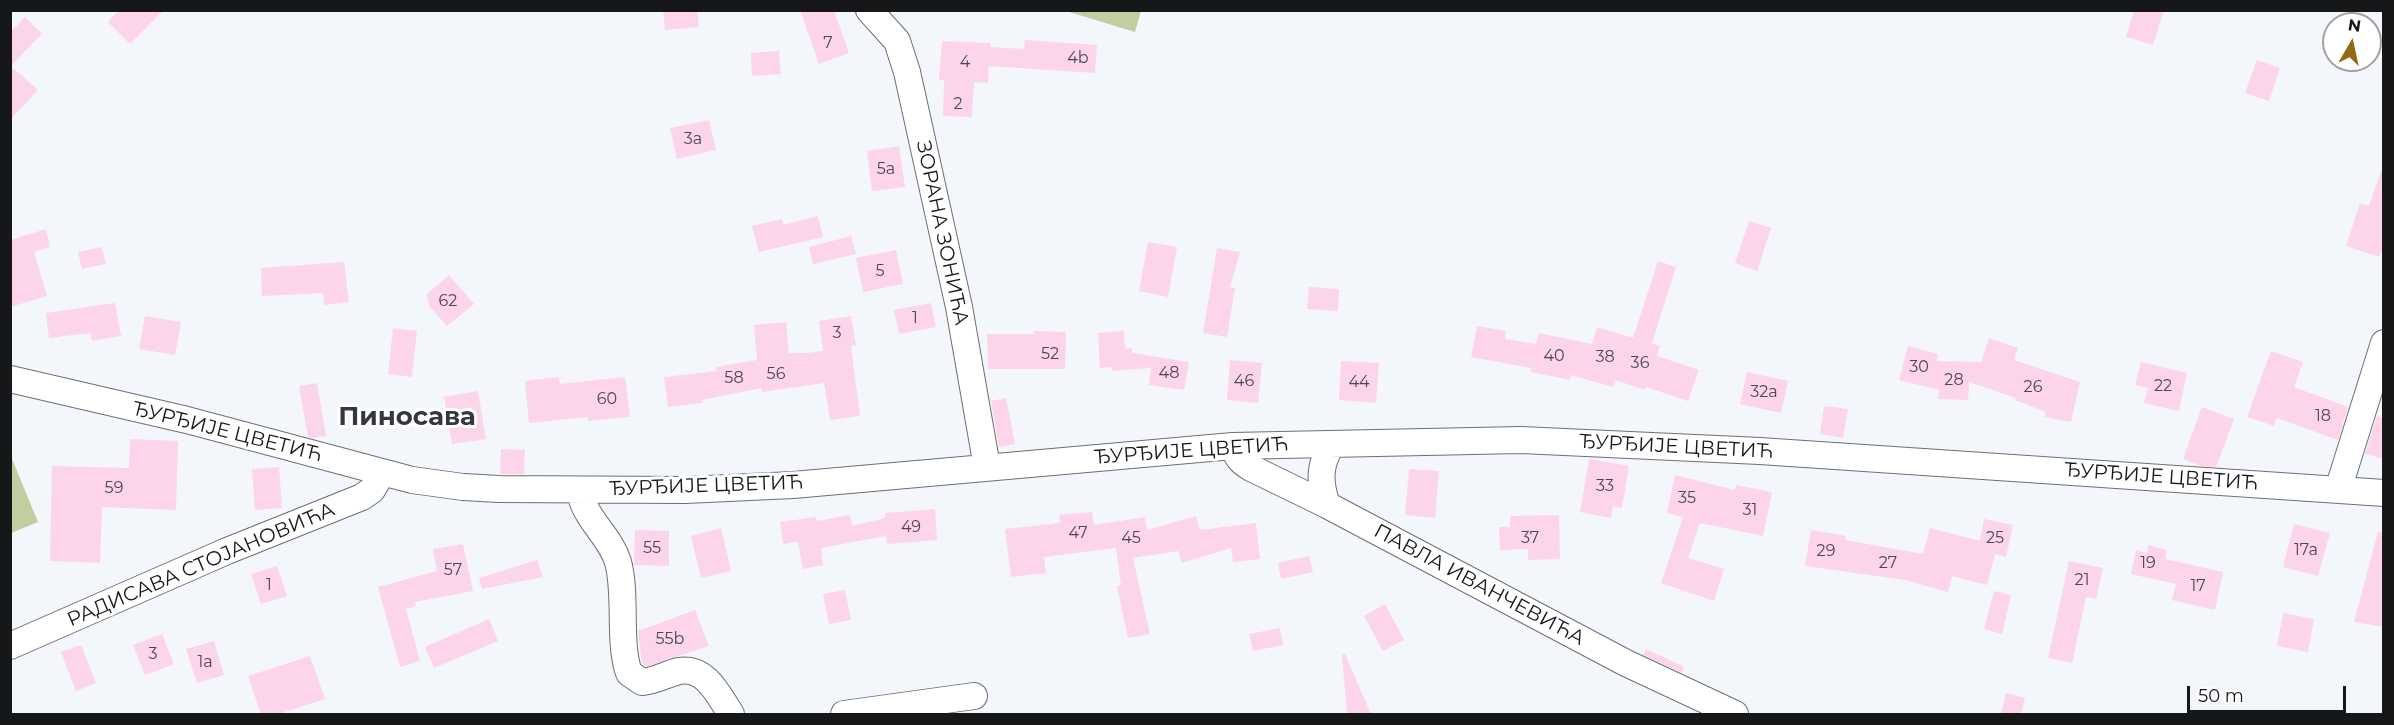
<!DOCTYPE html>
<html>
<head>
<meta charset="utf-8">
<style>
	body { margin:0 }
	#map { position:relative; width:2394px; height:725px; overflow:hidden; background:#f3f6fb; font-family:Montserrat,sans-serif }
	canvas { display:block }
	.frame { position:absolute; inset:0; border:12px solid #161719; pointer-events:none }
	.north { position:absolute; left:2322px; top:12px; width:60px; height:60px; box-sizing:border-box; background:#fff; border:2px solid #a2a2a3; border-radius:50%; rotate:9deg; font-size:16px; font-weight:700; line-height:24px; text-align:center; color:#161719 }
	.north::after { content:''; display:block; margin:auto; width:21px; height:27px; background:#956815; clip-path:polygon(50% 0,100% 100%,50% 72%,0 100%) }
	.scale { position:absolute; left:2187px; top:686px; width:159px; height:27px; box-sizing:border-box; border:3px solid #161719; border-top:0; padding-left:8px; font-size:18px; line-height:21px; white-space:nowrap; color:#161719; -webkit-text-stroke:4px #fff; paint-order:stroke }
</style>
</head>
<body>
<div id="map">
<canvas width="2394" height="725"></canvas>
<div class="frame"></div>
<div class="north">N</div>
<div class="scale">50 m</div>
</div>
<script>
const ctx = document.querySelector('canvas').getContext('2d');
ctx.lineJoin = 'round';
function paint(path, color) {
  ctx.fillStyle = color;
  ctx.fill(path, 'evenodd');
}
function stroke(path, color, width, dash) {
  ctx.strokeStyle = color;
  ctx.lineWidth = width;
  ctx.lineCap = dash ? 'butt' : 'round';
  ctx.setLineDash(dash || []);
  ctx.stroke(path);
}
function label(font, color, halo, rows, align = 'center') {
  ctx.font = font + ' Montserrat,sans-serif';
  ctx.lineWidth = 6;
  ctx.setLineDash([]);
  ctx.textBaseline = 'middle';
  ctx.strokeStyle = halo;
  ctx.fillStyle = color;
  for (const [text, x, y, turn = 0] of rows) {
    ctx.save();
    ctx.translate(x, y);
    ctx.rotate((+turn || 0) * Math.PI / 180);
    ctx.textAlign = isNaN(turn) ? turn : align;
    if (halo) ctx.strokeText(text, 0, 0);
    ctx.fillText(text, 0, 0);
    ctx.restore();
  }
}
paint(new Path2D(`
	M1066 11 1141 10V11L1135 32Z
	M10 454 38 522 11 533H10Z`), '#c2cda0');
paint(new Path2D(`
	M119 10H164L130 44 108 22Z
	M663 10H697L699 27 665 30Z
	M800 10H834L849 53 819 64Z
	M2134 10H2164L2153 45 2126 37Z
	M25 17 42 34 11 66 38 90 10 120V32Z
	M1025 40 1097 45 1095 73 989 66 988 83 974 82 972 117 943 116 944 80H939L942 41 991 43 990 47 1024 49Z
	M779 51 781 74 752 76 751 53Z
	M2257 60 2280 68 2269 101 2245 93Z
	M709 120 716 150 677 159 670 128Z
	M899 146 905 187 872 191 867 151Z
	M2381 171 2384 172V245L2379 257 2346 246 2360 203 2369 206Z
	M818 216 823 237 759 252 752 226 782 219 783 225Z
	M1749 221 1771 228 1757 271 1735 263Z
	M46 229 50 247 34 252 47 296 10 307V240Z
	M851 236 856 254 813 264 809 247Z
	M1148 242 1177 247 1168 297 1139 291Z
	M102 247 106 264 82 269 78 252Z
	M1217 248 1240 252 1230 287 1235 288 1227 337 1203 333Z
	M896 250 903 284 863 292 856 258Z
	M1658 261 1676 267 1652 343 1660 346 1657 356 1699 370 1688 401 1646 387 1645 390 1615 380 1613 387 1571 375 1570 380 1531 372V368L1471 357 1477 326 1506 331 1505 339 1536 344 1539 333 1592 344 1597 327 1633 338Z
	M344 262 349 302 324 305 323 293 262 296 261 268Z
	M449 275 474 304 447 326 429 306 427 294Z
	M1309 287 1339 289 1338 311 1307 309Z
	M115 303 121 336 92 341 90 333 49 338 46 313Z
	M931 303 936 327 899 334 894 310Z
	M145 316 181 322 175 355 139 349Z
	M851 316 856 345 851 346 860 416 830 420 824 383 762 392 761 388 702 400 703 403 668 407 664 377 717 371 716 367 757 360 754 325 786 322 789 353H806L823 351 819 321Z
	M393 328 417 331 412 377 388 374Z
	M1034 331 1066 332 1065 369H988L987 334H1034Z
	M1124 331 1125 349 1132 348V353L1189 362 1184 390 1149 385 1151 368 1112 371V367L1100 368 1098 333Z
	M1989 338 2018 348 2014 360 2080 382 2071 422 2045 417 2046 412 2015 400 2016 398 1969 382 1968 400 1938 399 1939 390 1899 380 1908 346 1938 354 1937 361 1981 362Z
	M2271 351 2303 362 2294 387 2348 407 2338 440 2277 418 2274 426 2247 417Z
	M1230 360 1262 363 1258 403 1227 400Z
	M1341 361 1379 363 1376 403 1339 400Z
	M2141 362 2187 373 2179 411 2144 403 2148 388 2135 385Z
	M1747 372 1788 381 1781 413 1740 404Z
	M559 377 560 384 625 377 630 417 588 421V417L529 423 525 381Z
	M317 383 326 436 313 438 308 437 299 386Z
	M478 391 486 439 452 444 444 397Z
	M1006 398 1015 444 999 447 991 401Z
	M1824 406 1848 409 1843 438 1820 434Z
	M2202 407 2234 419 2216 467 2201 466 2183 459Z
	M2377 416 2384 418V459L2365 454Z
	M130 439 178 441 176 510 102 507 100 563 50 561 52 466 129 468Z
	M501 449 525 450 524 474H500Z
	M1589 459 1629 466 1622 508 1613 507 1611 518 1580 512Z
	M279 467 282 508 255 510 252 469Z
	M1409 469 1439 471 1435 518 1405 515Z
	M1675 475 1735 490 1736 485 1772 492 1763 536 1700 523 1688 558 1724 569 1714 601 1661 583 1683 517 1667 513Z
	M935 509 937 540 887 544 886 536 821 548 823 565 803 569 798 542 783 544 780 522 816 517 817 521 850 515 852 526 885 518V513Z
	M1092 512 1094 525 1145 517 1147 530 1196 516 1200 530 1256 523 1260 559 1233 562 1231 548 1182 563 1178 551 1133 558 1150 634 1128 638 1117 586 1121 585 1116 548 1044 557 1046 573 1011 577 1005 529 1060 523 1059 515Z
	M1559 515 1560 559 1528 560V549L1500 550 1499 527H1510V516Z
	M1984 519 2013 525 2006 557 1995 554 1987 585 1952 576 1948 592 1905 580 1805 566 1811 530 1846 536 1845 540 1923 554 1930 528 1980 541Z
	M2294 524 2330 533 2318 576 2283 567Z
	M721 528 731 571 701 578 691 536Z
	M635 530 669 531V566L634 565Z
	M2378 532 2384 533V627L2354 622Z
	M463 544 473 591 415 602 416 606 406 609 420 661 400 667 378 587 437 571 433 549Z
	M2148 545 2167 550 2165 559 2223 572 2215 610 2172 600 2176 584 2131 574 2136 550 2147 553Z
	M1309 556 1313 572 1281 579 1278 563Z
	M537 560 543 577 482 589 479 578Z
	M2069 561 2103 568 2096 599 2086 597 2072 663 2048 658Z
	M277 566 287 596 261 604 251 574Z
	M845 590 851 620 829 624 823 594Z
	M1994 591 2011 595 2002 634 1984 629Z
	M1385 604 1404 640 1383 651 1364 616Z
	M695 610 709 646 648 666 642 664 638 631Z
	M2283 613 2314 619 2308 652 2277 646Z
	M489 619 498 641 434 668 425 647Z
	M1280 628 1283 645 1253 651 1249 634Z
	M162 634 174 664 145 675 133 645Z
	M214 641 224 675 197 683 186 649Z
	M81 645 96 683 76 691 61 652Z
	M1646 649 1684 667 1682 673 1643 655Z
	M1345 654 1371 714H1347L1342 655Z
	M310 656 325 699 278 714H261L248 676Z
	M2006 693 2025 698 2021 714H2001Z`), '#fdd5ea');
const minor = new Path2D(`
	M869 10 897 41 907 72 959 307 987 467
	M10 379 187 420 412 480 463 487 499 489 685 490 793 485 1233 446 1521 440 1760 451 2384 493
	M1233 446C1237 457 1240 462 1251 468L1327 505 1626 663 1735 714
	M580 490C583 518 610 535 618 562 627 594 618 643 629 673L642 682C655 681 666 674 679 671 706 666 719 696 731 714
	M2338 490 2384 343
	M1327 505C1319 482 1319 465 1332 444
	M10 646 227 551 362 497 372 490 382 473
	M844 714 974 696`);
stroke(minor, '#6d6f74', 28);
stroke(minor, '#fff', 26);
label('16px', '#50464d', null, [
	["7",828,43],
	["4b",1078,58],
	["4",965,62],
	["2",958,104],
	["3a",693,139],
	["5a",886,169],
	["5",880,271],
	["62",448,301],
	["1",915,318],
	["3",837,333],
	["52",1050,354],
	["40",1554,356],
	["38",1605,357],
	["36",1640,363],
	["30",1919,367],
	["48",1169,373],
	["56",776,374],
	["58",734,378],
	["28",1954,380],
	["46",1244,381],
	["44",1359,382],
	["22",2163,386],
	["26",2033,387],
	["32a",1764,392],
	["60",607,399],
	["18",2323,416],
	["33",1605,486],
	["59",114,488],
	["35",1687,498],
	["31",1750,510],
	["49",911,527],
	["47",1078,533],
	["45",1131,538],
	["37",1530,538],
	["25",1995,538],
	["55",652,548],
	["17a",2306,550],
	["29",1826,551],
	["27",1888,563],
	["19",2148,563],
	["57",453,570],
	["21",2082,580],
	["1",269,585],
	["17",2198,586],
	["55b",670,639],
	["3",153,654],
	["1a",205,662]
]);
label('20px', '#161719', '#fff', [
	["ЗОРАНА ЗОНИЋА",942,233,78],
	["ЂУРЂИЈЕ ЦВЕТИЋ",227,432,14],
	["ЂУРЂИЈЕ ЦВЕТИЋ",1676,447,3],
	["ЂУРЂИЈЕ ЦВЕТИЋ",1191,451,-4],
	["ЂУРЂИЈЕ ЦВЕТИЋ",2161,477,4],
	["ЂУРЂИЈЕ ЦВЕТИЋ",706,486,-2],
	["РАДИСАВА СТОЈАНОВИЋА",201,565,-23],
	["ПАВЛА ИВАНЧЕВИЋА",1479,585,28]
]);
label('bold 26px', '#35373b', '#fff', [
	["Пиносава",407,417]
]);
</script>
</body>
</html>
